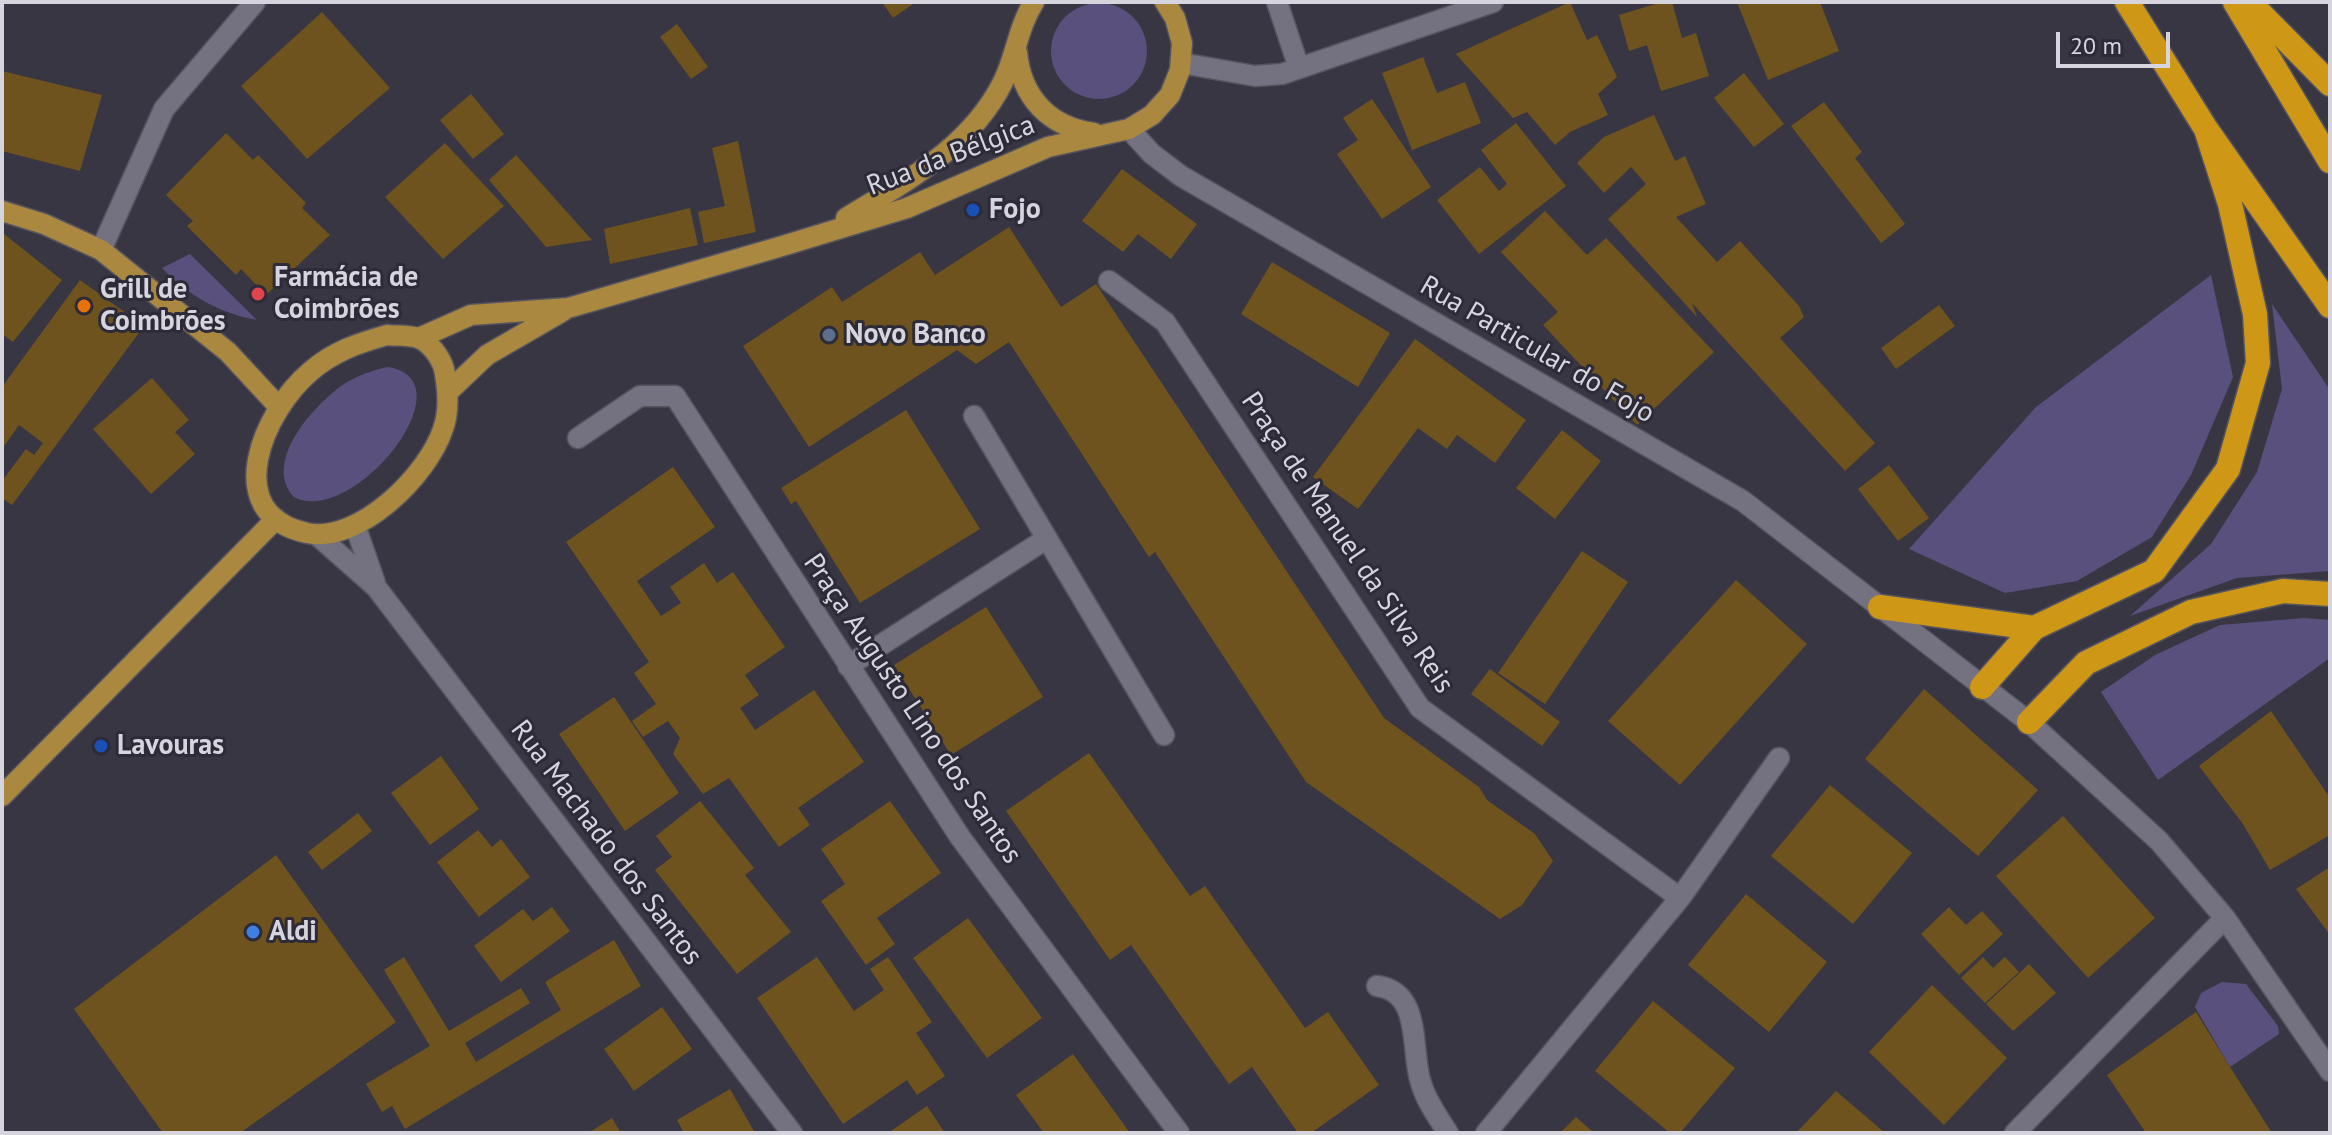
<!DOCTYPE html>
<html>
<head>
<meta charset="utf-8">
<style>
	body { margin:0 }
	#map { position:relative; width:2332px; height:1135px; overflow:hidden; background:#383642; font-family:"PT Sans",sans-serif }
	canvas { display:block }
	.frame { position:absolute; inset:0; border:4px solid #d6d5dd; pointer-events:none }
	.scale { position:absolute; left:2056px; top:32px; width:114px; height:36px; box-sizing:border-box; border:4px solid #d6d5dd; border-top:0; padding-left:10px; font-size:24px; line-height:28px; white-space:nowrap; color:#d6d5dd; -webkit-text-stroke:6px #2d2b38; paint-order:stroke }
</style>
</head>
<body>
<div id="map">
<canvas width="2332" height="1135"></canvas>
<div class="frame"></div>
<div class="scale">20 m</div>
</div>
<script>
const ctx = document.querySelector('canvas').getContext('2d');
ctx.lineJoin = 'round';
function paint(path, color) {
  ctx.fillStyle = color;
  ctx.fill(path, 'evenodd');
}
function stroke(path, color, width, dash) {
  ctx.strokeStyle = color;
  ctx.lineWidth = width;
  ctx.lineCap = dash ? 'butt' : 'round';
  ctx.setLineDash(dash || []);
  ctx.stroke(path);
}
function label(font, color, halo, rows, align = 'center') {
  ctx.font = font + ' "PT Sans",sans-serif';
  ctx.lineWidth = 6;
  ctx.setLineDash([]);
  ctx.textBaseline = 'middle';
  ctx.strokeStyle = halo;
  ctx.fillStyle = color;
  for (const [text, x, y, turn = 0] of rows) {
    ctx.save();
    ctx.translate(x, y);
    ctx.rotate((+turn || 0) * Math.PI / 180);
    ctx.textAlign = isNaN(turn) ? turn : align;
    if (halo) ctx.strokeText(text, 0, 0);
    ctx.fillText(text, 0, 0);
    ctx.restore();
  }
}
paint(new Path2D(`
	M1051 51a48 48 0 1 1 96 0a48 48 0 1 1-96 0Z
	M190 254 257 320C219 313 189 296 162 268Z
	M2211 275 2233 377 2191 475 2152 537 2077 581 2005 593 1909 549 2036 407Z
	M2272 304 2330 390V571L2237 578 2130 616 2211 544 2257 472 2282 389Z
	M387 367C472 379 354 528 294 497 262 462 313 407 341 386 355 376 371 371 387 367Z
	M2304 618 2330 620V658L2158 780 2101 692 2155 655 2220 625Z
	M2222 982 2246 984 2278 1026 2279 1034 2230 1067 2195 1007 2201 993Z`), '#59507d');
paint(new Path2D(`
	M882 2H916L893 18Z
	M1570 2 1587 40 1597 35 1617 77 1598 94 1608 115 1570 132 1555 145 1527 112 1513 118 1456 54Z
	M1662 2H1672L1682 38 1696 33 1709 76 1661 91 1647 45 1629 51 1619 15Z
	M1737 2H1820L1839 51 1768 80Z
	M322 12 390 88 307 159 241 86Z
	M677 24 708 67 691 79 660 37Z
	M1423 57 1437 93 1465 82 1481 123 1412 150 1382 73Z
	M2 71 102 95 80 171 2 151Z
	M1744 73 1784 124 1754 147 1714 98Z
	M471 94 504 134 473 159 440 120Z
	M1372 99 1431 187 1382 219 1337 154 1358 140 1343 118Z
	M1824 102 1862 152 1855 158 1905 224 1881 243 1791 126Z
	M1654 115 1675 161 1685 156 1706 204 1676 217 1717 262 1740 241 1799 306 1804 317 1780 338 1875 443 1845 471 1692 303 1697 317 1608 219 1646 184 1631 167 1604 193 1577 163 1604 137Z
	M1516 123 1566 186 1479 254 1437 200 1480 167 1499 191 1507 184 1481 150Z
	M226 133 253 160 258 155 306 203 302 208 330 235 266 295 241 269 236 275 187 226 193 221 166 195Z
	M738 141 756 232 704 243 698 212 725 206 712 148Z
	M445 143 504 206 443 259 385 197Z
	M516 155 592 240 546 247 489 180Z
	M1122 169 1197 224 1171 259 1138 234 1123 252 1082 221Z
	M690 208 698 245 610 264 604 229Z
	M1545 211 1587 255 1606 238 1714 352 1637 425 1543 325 1558 312 1501 252Z
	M1009 227 1061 307 1096 284 1384 718 1479 787 1487 800 1535 834 1553 861 1522 905 1500 919 1306 782 1155 552 1149 557 1009 342 976 364 957 350 809 447 743 346 832 287 842 302 920 252 935 275Z
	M4 234 62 280 13 342 2 334Z
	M1272 262 1390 333 1358 387 1241 314Z
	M80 280 144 326 12 505 2 498V481L26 449 34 455 43 443 19 425 2 449V387Z
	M1939 305 1955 326 1896 369 1881 348Z
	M1415 339 1526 420 1495 463 1457 435 1447 449 1418 428 1358 509 1313 477Z
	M152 378 189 420 175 432 195 454 151 494 93 429Z
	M906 410 980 529 860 603 796 501 791 504 781 488Z
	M1562 430 1601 461 1555 519 1516 488Z
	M1889 465 1929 518 1898 541 1858 489Z
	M673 467 715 527 637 581 661 616 681 603 670 587 704 563 717 583 733 572 785 647 745 675 759 695 740 708 755 730 814 690 864 762 798 808 810 825 779 847 729 778 703 794 673 754 680 738 668 721 643 737 632 721 656 704 634 673 649 662 566 542Z
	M1582 551 1628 582 1545 704 1498 673Z
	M1736 580 1807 644 1680 785 1608 721Z
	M986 607 1043 697 951 755 894 665Z
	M1490 669 1560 722 1542 746 1471 694Z
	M1924 689 2038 790 1978 856 1865 759Z
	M614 697 679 793 625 831 559 734Z
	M2271 711 2330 798V835L2270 870 2243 824 2199 766Z
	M1089 753 1190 896 1205 886 1305 1028 1328 1012 1379 1085 1311 1133H1298L1252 1067 1229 1084 1131 945 1110 960 1006 811Z
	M441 756 479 809 430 845 391 793Z
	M1830 785 1912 853 1853 924 1771 856Z
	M700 801 754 868 745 875 791 932 737 974 655 870 672 857 656 836Z
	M890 801 941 873 877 918 895 944 866 965 821 901 845 884 821 849Z
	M358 813 372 831 322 870 308 852Z
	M2063 816 2155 918 2088 978 1996 876Z
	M478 830 492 847 501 839 530 877 479 917 437 862Z
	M276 855 396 1022 240 1133H163L74 1009Z
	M2330 867V935L2296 889Z
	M1746 894 1827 962 1769 1032 1688 965Z
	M552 907 570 931 501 982 474 946 523 909 533 921Z
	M1949 907 1966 925 1982 911 2003 934 1959 975 1921 934Z
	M968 918 1042 1018 987 1058 913 958Z
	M614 940 641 986 405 1129 392 1106 382 1112 366 1084 430 1046 384 970 404 957 449 1031 521 988 530 1003 465 1043 476 1062 561 1010 545 982Z
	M817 957 854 1011 884 990 870 969 888 957 932 1022 916 1033 945 1076 917 1095 907 1080 843 1124 757 998Z
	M1983 957 1993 968 2005 957 2019 972 1985 1003 1961 978Z
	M2029 964 2056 993 2013 1031 1986 1004Z
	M1932 985 2007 1058 1944 1125 1869 1052Z
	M1653 1001 1735 1068 1680 1133H1670L1595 1071Z
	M662 1007 692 1049 634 1091 604 1049Z
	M2196 1012 2230 1067 2272 1133H2146L2107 1075Z
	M1073 1054 1130 1133H1044L1016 1095Z
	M730 1089 755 1133H684L677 1120Z
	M1836 1091 1885 1133H1796Z
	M927 1106 945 1133H888Z
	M1576 1117 1594 1133H1560Z
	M612 1118 621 1133H588Z`), '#6f531f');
const minor = new Path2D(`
	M1277 2 1299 68
	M1181 63 1255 76 1282 74 1493 2
	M1129 129 1152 154 1181 176 1743 501 2029 722 2159 841 2225 918 2330 1071
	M101 250 164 109 255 2
	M1109 281 1165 322 1420 708 1680 898
	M974 416 1164 735
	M578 438 640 396H675L960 837 1179 1133
	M355 525 375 583
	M317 535 376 587 792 1133
	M848 666 1046 539
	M1377 986C1423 992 1410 1051 1421 1083 1426 1101 1438 1117 1448 1133
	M1486 1133 1680 898 1779 758
	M2015 1133 2225 918`);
const major = new Path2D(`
	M1017 52C1021 97 1049 127 1094 133
	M2 211 44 224 101 250 228 352 278 406
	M846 218C906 181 970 148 1003 82 1016 56 1018 27 1034 2
	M387 335C397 336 409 335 418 338 430 342 441 358 444 369 448 389 450 410 443 429 428 475 359 544 307 533 218 514 264 410 311 371 334 351 359 343 387 335Z
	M419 338 471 315 568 308 779 247 907 208 1048 147 1129 129 1152 115 1170 95 1180 70 1182 43 1175 18 1165 2
	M449 391 487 355 563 311
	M2 796 276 519`);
const highway = new Path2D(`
	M2127 2 2206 129 2330 306
	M2235 2 2330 161
	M2249 2 2330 84
	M1880 607 2034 628
	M1982 687 2034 628 2154 571 2228 469 2258 363 2255 314 2230 204 2206 129
	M2029 722 2086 663 2191 612 2283 591 2330 594`);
stroke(minor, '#56545e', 23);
stroke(major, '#56545e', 23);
stroke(highway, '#56545e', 27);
stroke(minor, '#747280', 20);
stroke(major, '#ab8840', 20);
stroke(highway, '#cf9716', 24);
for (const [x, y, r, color] of [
	[973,210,8,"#1a4fb4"],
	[258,294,8,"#e0444e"],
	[84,306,8,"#e8710a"],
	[829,335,8,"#5c6f8a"],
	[101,746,8,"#1a4fb4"],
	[253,932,8,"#3f7fe0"]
]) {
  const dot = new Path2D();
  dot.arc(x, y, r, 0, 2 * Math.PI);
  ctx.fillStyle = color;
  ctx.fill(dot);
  stroke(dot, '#2d2b38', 3);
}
label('28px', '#d6d5dd', '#2d2b38', [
	["Rua da Bélgica",951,156,-21],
	["Rua Particular do Fojo",1537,350,30],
	["Praça de Manuel da Silva Reis",1347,543,56],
	["Praça Augusto Lino dos Santos",912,709,56],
	["Rua Machado dos Santos",606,843,53]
]);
label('bold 28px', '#d6d5dd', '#2d2b38', [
	["Fojo",989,210],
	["Farmácia de",274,278],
	["Coimbrões",274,310],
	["Grill de",100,290],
	["Coimbrões",100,322],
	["Novo Banco",845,335],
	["Lavouras",117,746],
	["Aldi",269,932]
], 'left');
</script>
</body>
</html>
